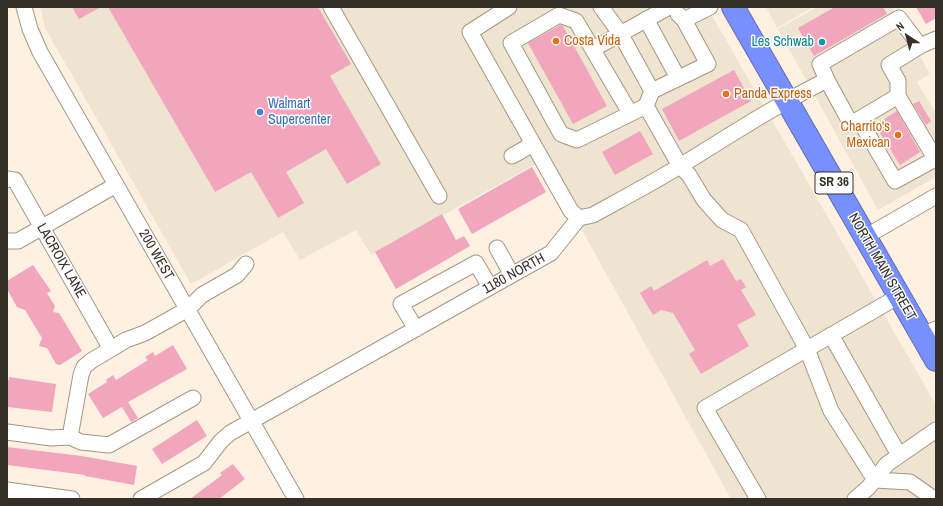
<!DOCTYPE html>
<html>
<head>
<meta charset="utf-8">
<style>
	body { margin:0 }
	#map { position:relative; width:943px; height:506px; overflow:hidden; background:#fef1e2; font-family:"Archivo Narrow",sans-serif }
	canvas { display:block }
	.frame { position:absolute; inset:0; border:8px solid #352f28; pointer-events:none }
	.north { position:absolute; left:887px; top:16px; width:40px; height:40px; -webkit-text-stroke:3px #fff; paint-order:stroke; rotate:324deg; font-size:11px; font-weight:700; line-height:16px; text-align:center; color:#352f28 }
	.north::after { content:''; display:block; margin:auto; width:14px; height:18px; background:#352f28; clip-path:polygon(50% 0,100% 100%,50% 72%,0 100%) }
</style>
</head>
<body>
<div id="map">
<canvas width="943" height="506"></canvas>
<div class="frame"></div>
<div class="north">N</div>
</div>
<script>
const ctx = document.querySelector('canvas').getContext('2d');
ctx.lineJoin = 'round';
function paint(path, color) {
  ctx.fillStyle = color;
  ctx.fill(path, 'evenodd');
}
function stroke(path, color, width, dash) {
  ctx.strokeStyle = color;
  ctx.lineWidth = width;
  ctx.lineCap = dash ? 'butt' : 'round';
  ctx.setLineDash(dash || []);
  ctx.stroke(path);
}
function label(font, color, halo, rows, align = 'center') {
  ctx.font = font + ' "Archivo Narrow",sans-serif';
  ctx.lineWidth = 3;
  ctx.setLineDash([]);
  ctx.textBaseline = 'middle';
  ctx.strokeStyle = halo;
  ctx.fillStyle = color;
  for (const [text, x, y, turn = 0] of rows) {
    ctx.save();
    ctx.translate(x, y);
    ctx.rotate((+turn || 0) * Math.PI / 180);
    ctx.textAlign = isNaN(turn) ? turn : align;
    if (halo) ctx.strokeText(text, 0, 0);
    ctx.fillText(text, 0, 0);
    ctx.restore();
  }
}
paint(new Path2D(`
	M40 7H707L936 405V499H731L543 160 371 255 356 230 300 260 283 232 191 284 45 28Z
	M766 7H813L777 28Z
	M817 7H892L930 74 917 82 936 113V177L878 210 778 29Z`), '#efe4d0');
paint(new Path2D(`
	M72 7H101L79 19Z
	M108 7H318L351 64 330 76 381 164 347 184 326 149 286 172 304 203 278 218 251 172 215 192Z
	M835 7H883L887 14 814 56 798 28Z
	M916 7H936V18L926 24Z
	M560 25 563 26 607 106 573 124 528 43Z
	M734 70 751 101 679 141 662 109Z
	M919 101 931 121 926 125 913 104Z
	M897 111 920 152 900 165 875 125Z
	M640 131 653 154 615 175 602 152Z
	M532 167 546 192 472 234 458 209Z
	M442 214 456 240 464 236 470 246 396 289 375 252Z
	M723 259 736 281 741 279 746 287 741 290 756 315 737 325 749 346 701 374 689 354 695 350 673 313 661 310 653 315 640 293 651 286 654 291 707 260 710 266Z
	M33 265 51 291 47 293 55 306 53 312 59 313 82 351 60 365 56 364 47 348 39 346 42 338 25 310 17 307 7 289V281Z
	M173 345 187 369 128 402 138 418 131 422 122 407 103 418 88 394 107 382 106 380 113 375 116 380 148 360 145 357 153 352 155 356Z
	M9 377 56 384 52 412 7 407V379L9 380Z
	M197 420 207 436 162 464 152 449Z
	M7 447 82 456 137 466 134 485 85 476V475L7 465Z
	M233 464 245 479 219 499H190L222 475 220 473Z`), '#f1a6bd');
const minor = new Path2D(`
	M24 7 30 29 40 52 296 499
	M331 7 439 196
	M509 7 470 32 571 211 579 218
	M601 7 620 33 652 91 646 106 577 140 561 134 511 43 559 15 576 21 630 113
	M678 14 684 20 710 7
	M646 19 678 78
	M593 49 669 7
	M827 80 820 64 899 18 920 46
	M652 91 708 64 684 20
	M898 96 936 160
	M646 106 680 166 689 175 704 200 722 220 741 230 807 349 831 411 875 480 910 482 934 499
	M859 119 895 181 935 159
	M512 156 533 144
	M7 179 15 180 111 349
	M865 237 936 196
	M7 241H18L116 185
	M497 248 512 275
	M416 329 401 304 476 263 490 287
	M831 335 899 455
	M922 336 936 329
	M7 432 51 438 70 437 81 375 84 367 91 361 126 340 145 333 188 309 202 295 237 275 246 264
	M70 437 81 442 109 445 193 398
	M7 490 72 499
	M141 499 204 463 221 441 230 433 551 253 579 218 593 215C622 199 652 183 680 166 729 136 776 105 827 80L851 124 898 96V81L889 65 920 46 936 39
	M758 499 705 408 899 296
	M855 499 868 488 887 464 936 430`);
const highway = new Path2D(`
	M733 7 936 360`);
stroke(minor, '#a49684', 17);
stroke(highway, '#616db3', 24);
stroke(minor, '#fff', 15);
stroke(highway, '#788ffe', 22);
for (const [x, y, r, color] of [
	[556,41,4,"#e8710a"],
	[822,42,4,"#0f9aa8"],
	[726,94,4,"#e8710a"],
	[260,112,4,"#3f7fe0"],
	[898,135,4,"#e8710a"]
]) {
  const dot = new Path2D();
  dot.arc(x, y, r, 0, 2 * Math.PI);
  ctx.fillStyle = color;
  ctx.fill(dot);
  stroke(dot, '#fff', 1.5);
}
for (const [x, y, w] of [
	[834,183,38]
]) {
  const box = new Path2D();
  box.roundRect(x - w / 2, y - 11, w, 22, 3);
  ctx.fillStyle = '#fff';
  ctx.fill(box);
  stroke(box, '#352f28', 1);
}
label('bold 13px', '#352f28', null, [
	["SR 36",834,183]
]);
label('14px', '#c56008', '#fff', [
	["Costa Vida",564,41],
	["Panda Express",734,94],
	["Charrito's",890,127,"right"],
	["Mexican",890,143,"right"]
], 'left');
label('14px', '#0d838f', '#fff', [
	["Les Schwab",814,42]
], 'right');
label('14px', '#366cbe', '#fff', [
	["Walmart",268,104],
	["Supercenter",268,120]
], 'left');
label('14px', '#352f28', '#fff', [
	["200 WEST",156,255,60],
	["LACROIX LANE",61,261,60],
	["NORTH MAIN STREET",882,267,60],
	["1180 NORTH",514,274,-29]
]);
</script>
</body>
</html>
